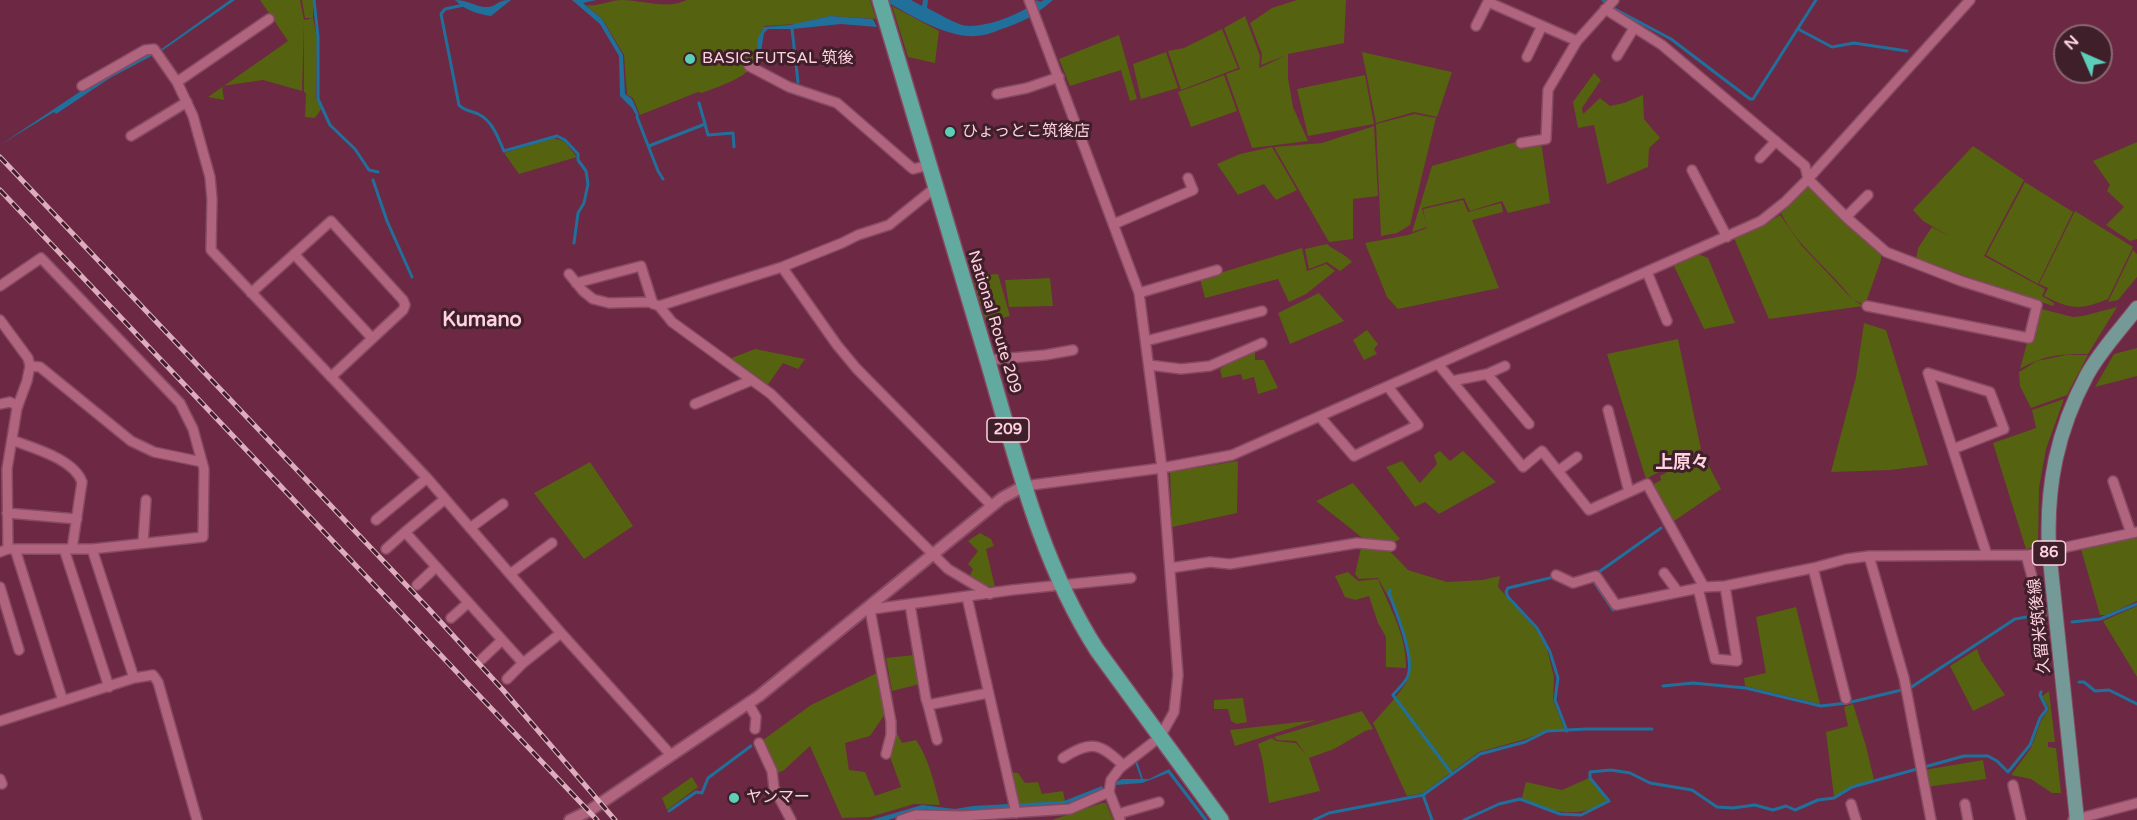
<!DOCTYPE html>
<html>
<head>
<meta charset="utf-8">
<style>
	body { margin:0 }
	#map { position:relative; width:2137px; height:820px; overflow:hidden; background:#6d2843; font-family:"Varela Round",sans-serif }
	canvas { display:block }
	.north { position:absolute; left:2053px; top:24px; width:60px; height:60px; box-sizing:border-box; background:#3e1f2a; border:2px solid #8b6772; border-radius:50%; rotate:315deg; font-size:16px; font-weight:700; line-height:24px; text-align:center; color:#fed2df }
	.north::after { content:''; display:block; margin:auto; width:21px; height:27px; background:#5dceb8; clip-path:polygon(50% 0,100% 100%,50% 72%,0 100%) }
</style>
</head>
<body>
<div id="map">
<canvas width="2137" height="820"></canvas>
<div class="north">N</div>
</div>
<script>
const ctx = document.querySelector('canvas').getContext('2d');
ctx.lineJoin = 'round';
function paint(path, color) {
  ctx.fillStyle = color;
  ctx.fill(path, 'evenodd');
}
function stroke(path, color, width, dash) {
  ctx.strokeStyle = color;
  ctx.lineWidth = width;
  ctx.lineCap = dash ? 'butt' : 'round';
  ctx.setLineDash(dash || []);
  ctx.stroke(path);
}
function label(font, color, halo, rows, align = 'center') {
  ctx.font = font + ' "Varela Round","Noto Sans JP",sans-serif';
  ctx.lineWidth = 6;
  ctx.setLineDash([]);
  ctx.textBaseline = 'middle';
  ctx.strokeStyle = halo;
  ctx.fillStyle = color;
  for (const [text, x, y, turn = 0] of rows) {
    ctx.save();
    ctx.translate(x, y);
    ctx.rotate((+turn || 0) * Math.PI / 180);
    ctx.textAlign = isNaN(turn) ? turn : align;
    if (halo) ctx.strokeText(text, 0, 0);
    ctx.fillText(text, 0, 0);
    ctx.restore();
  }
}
paint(new Path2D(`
	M260 0H300L304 20 313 18H305L302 0H313V18L317 37 316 98 321 109 315 118 305 117 306 93 304 92V25L302 91 263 80 222 86 224 100 208 97 288 41Z
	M622 0C644 0 666 10 687 0H870L876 19 830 16 796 24 765 26C756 37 758 49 754 62 750 77 717 87 702 93L698 92 640 115 633 98 627 95 624 55 603 20 586 5C597 7 610 0 622 0Z
	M1297 0H1346L1344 43 1288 54V78L1293 107 1308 141 1252 148 1226 74 1240 69 1224 28 1245 16 1260 56 1259 68 1287 55 1261 65 1262 54 1250 23 1272 8Z
	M892 6 939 31 935 63 908 57Z
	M1222 29 1238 68 1181 90 1168 51 1184 48Z
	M1119 35 1137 99 1130 101 1121 70 1070 86 1059 59Z
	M1166 52 1178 88 1141 99 1133 64Z
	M1362 52 1452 72 1437 117 1414 112 1376 123Z
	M1594 73 1601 80 1582 108 1583 114 1600 98 1610 106 1624 103 1643 95 1644 119 1660 138 1649 148 1648 167 1607 184 1594 125 1578 128 1573 102Z
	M1224 75 1237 111 1191 127 1178 92Z
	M1365 75 1374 124 1308 136 1297 89Z
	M1415 114 1436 118 1410 225 1397 233 1381 236 1376 124Z
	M1374 126 1378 196 1353 199V239L1329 242 1274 147 1322 143Z
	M1540 135 1550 203 1508 213 1502 201 1470 211 1464 198 1422 208 1427 227 1412 232 1432 166Z
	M553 138 564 141 577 157 519 174 504 153Z
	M2137 142V239L2130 241 2106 225 2124 207 2107 191 2110 185 2093 161Z
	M1973 146 2024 180 1984 256 2045 289 2042 296 2054 303 2053 306 1916 259 1918 248 1932 227 1951 237 1923 221 1913 210Z
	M1272 147 1297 190 1276 200 1264 184 1238 195 1217 164 1240 154Z
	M2025 182 2073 212 2038 284 1986 255Z
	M1809 185 1851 228 1881 252V260L1865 305 1854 300 1863 306 1769 319 1734 238 1761 227 1780 215 1802 246 1853 300C1831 270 1797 247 1781 213Z
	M1463 200 1468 212 1501 203 1503 212 1472 220 1499 288 1398 309 1387 297 1365 243 1408 235 1427 228 1423 209Z
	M2075 211 2133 247 2108 299C2080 310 2072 310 2044 296L2048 288 2039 284Z
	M1327 244C1335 251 1344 253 1352 262L1340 271 1327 262 1309 269 1305 249Z
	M1302 248 1307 271 1326 264 1335 271 1306 294 1289 302 1278 279 1205 298 1200 279Z
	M2133 250 2137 254V277L2118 300 2108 302Z
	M1698 254 1708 258 1735 323 1704 329 1674 266Z
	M998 274 1010 316 986 322 972 276Z
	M1050 278 1053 306 1009 307 1005 280Z
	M1319 293 1344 321 1290 344 1278 313Z
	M2117 307 2088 354C2060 354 2045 355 2020 369L2027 343 2033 338 2041 309 2073 317 2083 316Z
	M1864 323 1886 330 1928 465 1891 470 1831 472 1856 377Z
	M1367 330 1378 344 1374 349 1377 354 1364 360 1353 340Z
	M1678 339 1701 449 1646 479 1607 354Z
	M2137 348V376L2095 387 2114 354Z
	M755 349 805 359 798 369 783 363 767 386 729 359Z
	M1250 350H1255V360H1264L1278 388 1258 394 1254 377 1243 380 1241 374 1222 378 1220 369Z
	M2066 355H2088L2067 395 2031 408 2020 386 2019 372 2037 361Z
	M2064 399 2046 449 2039 488 2038 546 2026 549 1993 443 2036 428 2032 410Z
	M1440 451 1450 461 1463 451 1496 482 1439 514 1425 502 1415 507 1386 467 1402 461 1420 483 1437 464 1434 455Z
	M1702 453 1721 489 1671 523 1652 485 1661 480 1660 476Z
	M1238 461 1237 513 1172 527 1170 472Z
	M590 462 633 526 584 559 534 493Z
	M1353 483 1400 539 1393 543 1365 540 1316 501Z
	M980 533 991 539 994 546 986 549 995 587 986 586 970 575 973 569 968 564 978 551 968 541Z
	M2137 538V601L2107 615H2100L2081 549Z
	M1361 548H1387L1408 570 1447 582 1482 580 1500 576 1498 587 1536 629 1547 649 1554 677 1553 700 1565 730H1547L1526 739 1479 752 1423 793 1407 796 1373 723C1381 714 1404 689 1408 679 1419 652 1392 603 1378 578L1359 579 1355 574Z
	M1348 572 1358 581 1378 579C1390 608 1407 636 1406 668L1386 667V637L1378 623 1369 596 1355 600 1345 597 1335 576Z
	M2137 606V677L2103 621Z
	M1796 607 1820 704 1745 686 1744 678 1766 673 1756 617Z
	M1977 649 1981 660 2005 695 1973 711 1950 666Z
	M914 655 920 684 892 691 886 658Z
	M877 673 885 714 870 736 845 743 849 770 865 772 875 796 901 787 889 754 896 731 902 743 916 740C929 759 934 783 940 805L914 804 870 817 842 818 810 746 784 770 776 774 763 740 811 705Z
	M2049 691 2055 742H2048V747L2056 748 2061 793H2052L2031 779 2011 775 2031 748 2041 721 2049 709 2042 696Z
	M1243 698 1247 722 1237 724 1231 721 1228 709H1214V700Z
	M1853 704 1866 746 1874 780 1852 786 1834 797 1826 732 1848 726 1844 707Z
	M1362 711 1373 729 1365 731 1334 749 1309 758 1320 791 1269 803C1265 783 1265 763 1258 744L1272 738 1276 741 1296 743 1306 755 1296 741 1277 740 1274 737Z
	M1316 720 1235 746 1230 730Z
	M1983 760 1986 779 1926 787 1924 770Z
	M1008 772 1018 773 1025 783 1038 782 1042 794 1063 791 1066 806 1018 810Z
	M692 777 698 787 667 810 662 798Z
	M1589 778 1608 800C1579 820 1552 813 1522 798L1526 782 1562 790Z
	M1102 803H1106L1113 820H1052Z`), '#55620f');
paint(new Path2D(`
	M230 0H235L163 50 110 78 56 114 54 112 0 145 81 91 145 55 160 50Z
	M455 0C469 0 477 8 488 7 498 6 496 0 511 0L491 16C477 14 465 10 455 0Z
	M572 0H596L583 3 602 19 623 55 625 94 632 99 639 115 637 117 632 108 620 96 619 56 600 24Z
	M884 0H911L922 6 923 0H928L927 8C938 13 950 21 962 25 981 30 1024 14 1037 0L1040 2 1044 0H1053C1035 15 1027 20 1005 28 998 30 991 34 983 35 952 42 910 15 884 0Z
	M830 16 873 19 877 27 841 24 792 29H768L764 33 759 64 755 63 758 38 764 27 790 25Z
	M1137 761 1143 779H1149L1169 769 1208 820H1204L1168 773 1142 783 1115 785 1116 782 1122 779H1141L1135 762Z
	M1102 786 1103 789 1073 802 1059 805 970 810 956 813 924 809 888 820H871L922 805 955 809 973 806 1064 801Z`), '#21709c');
stroke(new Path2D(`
	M314 0 318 37V99L330 125 355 149 369 170 378 172
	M1603 0 1611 7 1671 39 1750 99H1753L1816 0
	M464 5 445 9 441 14 459 105C464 111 473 111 480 115 493 122 498 138 504 151L557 136 565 140 578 154V160L586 171 588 184 584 203 578 213 574 243
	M792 29 798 82
	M1798 29 1832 47 1854 43 1907 51
	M699 103 705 124
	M637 117 658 171 663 179
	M649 146 705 124 708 135 733 133 734 147
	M373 180 387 221 412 277
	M1596 574 1661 528
	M1554 577 1508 588 1506 592 1508 597 1537 628 1550 652 1558 678 1555 700 1567 731
	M1592 579 1613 610
	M1390 590 1389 593C1396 612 1415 657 1408 676 1406 682 1397 690 1393 695L1452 774
	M2072 622 2100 619 2137 604
	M2079 682H2084L2095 691 2109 690 2137 704
	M1663 686 1693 683 1746 688 1821 706 1847 703 1910 688 2015 619 2033 616
	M1423 795 1432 820
	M669 811 696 792 702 793 708 778 751 746
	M1314 820 1329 813 1423 795 1480 754 1525 742 1547 731 1586 729H1652
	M1464 820 1499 804 1520 799 1560 814 1581 815 1609 801 1590 778V772L1611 770 1630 773 1650 783 1692 790 1717 807 1733 808 1755 805 1773 810 1786 806 1795 810 1818 800 1834 798 1852 787 1964 756H1988L1997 761 2008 772 2030 745 2040 718 2047 709 2040 695 2041 692`), '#21709c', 3);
const minor = new Path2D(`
	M1029 0 1139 293 1162 468 1178 675 1174 712 1160 737 1120 768 1111 780 1109 792 1120 820
	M1605 9 1662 45 1805 166 1808 179 1846 217 1886 252 1961 281 2037 305 2029 338 1867 306
	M1476 26 1488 2 1577 41
	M1617 56 1634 28
	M1527 57 1542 26
	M749 66 789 87 837 103 913 169 929 165
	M177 82 269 19
	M82 86 145 50 154 49 177 82 193 116 210 177 212 199 211 250 427 478 561 633 671 755
	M997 94 1027 88 1059 77
	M131 136 187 102
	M1521 143 1546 139 1548 90 1577 41 1614 0
	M1760 158 1776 141
	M1692 170 1727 237
	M1846 217 1868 195
	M1114 224 1193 190 1188 178
	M294 254 372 338
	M782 267 837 345 856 368 992 506
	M1647 272 1667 321
	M569 274 583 291 593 299 609 303 649 302 659 306 672 322 771 394 948 569 990 594
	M576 283 641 266 653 304
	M0 286 41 258 180 403 193 429 204 469 203 537 92 549H8L0 552
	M251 293 331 221 403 300 405 305 403 310 331 377
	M1139 293 1217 270
	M659 306 782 267 842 243 858 235 889 225 936 187
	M0 320 28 358 30 366 27 381 17 408 7 469 8 549
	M1146 341 1262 311
	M987 360 1045 355 1073 350
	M1438 364 1523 467 1542 451 1589 510 1647 484 1704 587
	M1149 365 1181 369 1210 366 1262 343
	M30 366 40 367 131 441 154 452 202 462
	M1487 374 1505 366
	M1452 381 1487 374 1529 424
	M0 404 10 402 18 406
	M695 404 752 380
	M1608 410 1629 492
	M1320 417 1354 456 1418 425 1388 387
	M12 440C33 448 74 459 82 482L72 549
	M1953 449 2004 429 1990 392 1928 373 1987 555
	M1558 471 1577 457
	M2113 481 2131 533
	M1024 486 1162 468 1232 455 1761 221 1785 202 1808 179 1970 0
	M445 499 405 532 523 663 561 633
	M7 513 77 519
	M376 520 427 478
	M470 528 503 504
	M143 543 146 500
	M15 549 63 701
	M64 549 109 687
	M92 549 134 678
	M386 549 405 532
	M2026 555 2042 613
	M1869 556 1904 678 1931 820
	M1170 568 1210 562 1230 564 1357 543 1391 546
	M1813 568 1846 699
	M1664 573 1678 592
	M510 574 552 543
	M1556 575 1573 583 1596 576 1616 605 1704 587 1725 586 1813 568 1846 559 1869 556 2029 555 2137 532
	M417 585 436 567
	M0 587 19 650
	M1698 588 1715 659 1737 661 1725 586
	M967 597 1016 813
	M910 605 926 699 928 705
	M865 610 1012 590 1131 578
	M870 610 891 722V735L886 754
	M451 618 468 603
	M482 659 501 641
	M507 679 523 663
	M748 703 756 717 755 729
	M0 721 134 678 153 675 158 682 197 820
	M937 740 928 705 988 693
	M759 743 772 771 774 788 791 820
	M1063 758C1091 740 1100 743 1123 765
	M0 779 2 784
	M2013 785 2021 820
	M1851 804 1856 820
	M1965 804 1968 820
	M1118 814 1159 802
	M901 820 916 815 963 816 1070 809 1109 792
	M2073 820 2137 803`);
const tertiary = new Path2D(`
	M570 820 589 811 759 696 1002 498 1024 486`);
const primary = new Path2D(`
	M2077 820 2049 550C2046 486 2057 431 2087 375 2100 351 2120 330 2137 308`);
const trunk = new Path2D(`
	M880 0C916 121 952 241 988 362 1017 461 1041 563 1097 650L1221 820`);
stroke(minor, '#864a63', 12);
stroke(tertiary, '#864a63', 14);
stroke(primary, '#864a63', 16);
stroke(trunk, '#864a63', 18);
stroke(minor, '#b0647e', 9);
stroke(tertiary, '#b0647e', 10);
stroke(primary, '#759997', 14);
stroke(trunk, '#62aa9f', 15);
const rail = new Path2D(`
	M0 157 427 607 503 690 615 820
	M0 190 597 820`);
stroke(rail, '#deadbd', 5);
stroke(rail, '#3e1f2a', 3, [9]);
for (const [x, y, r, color] of [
	[690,59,6,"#5dceb8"],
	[950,132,6,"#5dceb8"],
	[734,798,6,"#5dceb8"]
]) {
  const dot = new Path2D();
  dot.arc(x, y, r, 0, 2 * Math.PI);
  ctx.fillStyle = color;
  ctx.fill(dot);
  stroke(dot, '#3e1f2a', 2);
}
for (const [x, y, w] of [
	[1008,430,42],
	[2049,553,33]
]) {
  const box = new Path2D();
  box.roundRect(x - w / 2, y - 12, w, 24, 4.5);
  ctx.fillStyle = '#3e1f2a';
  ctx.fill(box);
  stroke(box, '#fed2df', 1.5);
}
label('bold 15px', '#fed2df', null, [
	["209",1008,430],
	["86",2049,553]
]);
label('16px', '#fed2df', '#3e1f2a', [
	["BASIC FUTSAL 筑後",702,59],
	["ひょっとこ筑後店",962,132],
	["ヤンマー",746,798]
], 'left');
label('16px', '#fed2df', '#3e1f2a', [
	["National Route 209",994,322,73],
	["久留米筑後線",2040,626,-96]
]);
label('bold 18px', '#fed2df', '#3e1f2a', [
	["上原々",1682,463]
]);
label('bold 20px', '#fed2df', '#3e1f2a', [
	["Kumano",482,321]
]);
</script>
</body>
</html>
